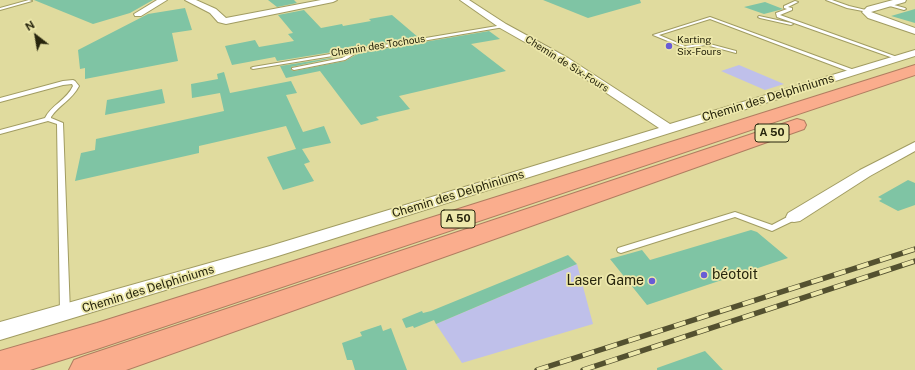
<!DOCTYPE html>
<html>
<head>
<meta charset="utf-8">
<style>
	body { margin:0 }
	#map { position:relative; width:915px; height:370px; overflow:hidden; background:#e0db9e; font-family:"Public Sans",sans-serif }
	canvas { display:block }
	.north { position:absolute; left:16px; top:16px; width:40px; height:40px; -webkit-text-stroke:3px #ede8ab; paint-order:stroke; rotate:329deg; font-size:11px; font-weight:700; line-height:16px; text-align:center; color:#27250d }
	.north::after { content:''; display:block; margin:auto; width:14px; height:18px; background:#27250d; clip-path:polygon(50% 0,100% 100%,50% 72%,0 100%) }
</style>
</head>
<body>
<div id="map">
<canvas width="915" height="370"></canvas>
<div class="north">N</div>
</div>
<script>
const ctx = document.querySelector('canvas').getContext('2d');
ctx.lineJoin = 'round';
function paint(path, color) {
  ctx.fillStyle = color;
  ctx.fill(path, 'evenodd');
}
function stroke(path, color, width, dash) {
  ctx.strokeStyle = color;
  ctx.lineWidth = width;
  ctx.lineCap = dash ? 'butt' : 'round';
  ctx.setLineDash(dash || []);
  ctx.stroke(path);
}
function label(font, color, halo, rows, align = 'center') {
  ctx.font = font + ' "Public Sans",sans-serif';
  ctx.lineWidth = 3.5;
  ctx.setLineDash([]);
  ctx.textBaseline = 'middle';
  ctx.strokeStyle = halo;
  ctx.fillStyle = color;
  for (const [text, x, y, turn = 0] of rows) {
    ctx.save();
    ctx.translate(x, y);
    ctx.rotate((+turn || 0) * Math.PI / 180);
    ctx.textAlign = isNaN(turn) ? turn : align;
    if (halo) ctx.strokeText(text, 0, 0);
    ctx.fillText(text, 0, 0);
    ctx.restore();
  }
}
paint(new Path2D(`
	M739 65 784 84 765 90 721 71Z
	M577 264 593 324 462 363 436 324Z`), '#bfc0ea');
paint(new Path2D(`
	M34 0H153L130 13 93 24Z
	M268 0H294L297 3 277 7Z
	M543 0H640L641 3 588 18Z
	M765 2 783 9 764 14 744 7Z
	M185 8 192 30 172 33 178 61 85 79V68L80 69 78 50 148 14Z
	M915 9V23L891 16Z
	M304 10 321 28 342 24 343 26 371 21 369 19 392 15 419 38 277 61 275 57 232 65 225 46 255 40 259 47 294 41 288 34 293 33 278 15Z
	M489 31 500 39 471 44 506 71 399 96 410 109 376 117 379 120 361 125 320 71 286 78 280 66 343 56 291 67V70L294 71 345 61 359 53Z
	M224 72 230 93 291 81 297 93 286 95 303 132 324 126 331 143 302 149 310 162 304 164 314 181 283 190 267 157 296 149 286 126 199 146V153L75 181 81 153 95 150 96 139 224 111 220 93 192 98 191 84 218 79 217 74Z
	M162 89 165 103 105 115 107 100Z
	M908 180 915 183V205L898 211 879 201 882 199 878 197Z
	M751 230 757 232 788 258 647 305 610 259 642 250 650 260Z
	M568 255 577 264 436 324 434 320 414 328 413 326 406 328 402 319 422 311 423 313 431 311Z
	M381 325 383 331 391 328 407 370H355L352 360H347L342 343 362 336 360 332Z
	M705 351 723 370H657V368Z`), '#7fc4a4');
const service = new Path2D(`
	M29 0 32 1 0 10V8Z
	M826 0H832L849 6 870 11 868 12 847 8Z
	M795 1 798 2 788 7 792 8V10L780 15 900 58 896 59 777 17 776 13 787 9 784 8V6Z
	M887 3 905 8 906 9 904 10 886 5V3Z
	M759 16 791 23 793 24 791 25 760 18 758 17Z
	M710 17 857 71 858 72 853 73 710 19 659 35 685 46 706 43 736 51V53L706 45 685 48 653 35Z
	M503 25H504V27L358 52 345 60 294 70 292 69V68L342 58 351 53 253 69 251 68 253 67Z
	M73 80 75 81 79 86C72 100 59 105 51 117V118L63 123 70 313 68 316 65 317 62 316 60 313 57 124 48 121 0 134V130L45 118C51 105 67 100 73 86L72 84 63 85 0 102V98L63 81Z
	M735 212 772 225 791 215 794 214 798 217 797 219 772 231 735 217 621 253 618 252 617 250 618 248Z`);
const minor = new Path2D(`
	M157 0H167L141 16H135L134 14Z
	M185 0H196L216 9 226 18 321 0H337L333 2 226 24 218 22 210 13Z
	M460 0H469L506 24 568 58 670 124 915 50V56L278 256 0 340V322L270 246 659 128 560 62 500 28Z
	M893 0H906L905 2 871 12 915 28V34L868 18 862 12 867 7Z
	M915 142V151L870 176 800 221 794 222 788 221 786 217 788 213 860 170Z`);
const motorway = new Path2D(`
	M915 65V75L97 349 30 370H0V351L97 323Z
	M797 119 804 121 806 125 804 129 126 370H69L74 360 85 356Z`);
stroke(service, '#a19c62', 2);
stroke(minor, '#a19c62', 2);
stroke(motorway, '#b07d60', 2);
paint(service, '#fff');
paint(minor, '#fff');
paint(motorway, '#faad8d');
const rail = new Path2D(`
	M537 370 915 249
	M583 370 915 261`);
stroke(rail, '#545130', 5.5);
stroke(rail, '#ede8ab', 4, [12]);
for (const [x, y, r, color] of [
	[669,46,4,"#695cd5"],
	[704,275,4,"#695cd5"],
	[652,281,4,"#695cd5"]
]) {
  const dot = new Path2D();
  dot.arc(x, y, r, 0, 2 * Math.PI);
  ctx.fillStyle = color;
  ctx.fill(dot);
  stroke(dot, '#ede8ab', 1.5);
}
label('10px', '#27250d', '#ede8ab', [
	["Karting",677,40],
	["Six-Fours",677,52]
], 'left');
label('10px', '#27250d', '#ede8ab', [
	["Chemin des Tochous",378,46,-9],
	["Chemin de Six-Fours",567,64,32]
]);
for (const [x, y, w] of [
	[772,133,34],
	[458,219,34]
]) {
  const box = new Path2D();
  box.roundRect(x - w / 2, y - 9, w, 18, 3);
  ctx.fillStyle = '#ede8ab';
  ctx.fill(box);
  stroke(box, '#27250d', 1);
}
label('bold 11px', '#27250d', null, [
	["A 50",772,133],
	["A 50",458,219]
]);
label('12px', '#27250d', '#ede8ab', [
	["Chemin des Delphiniums",768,98,-17],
	["Chemin des Delphiniums",458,194,-17],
	["Chemin des Delphiniums",148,289,-17]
]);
label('14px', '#27250d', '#ede8ab', [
	["béotoit",712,275],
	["Laser Game",644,281,"right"]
], 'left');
</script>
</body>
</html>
